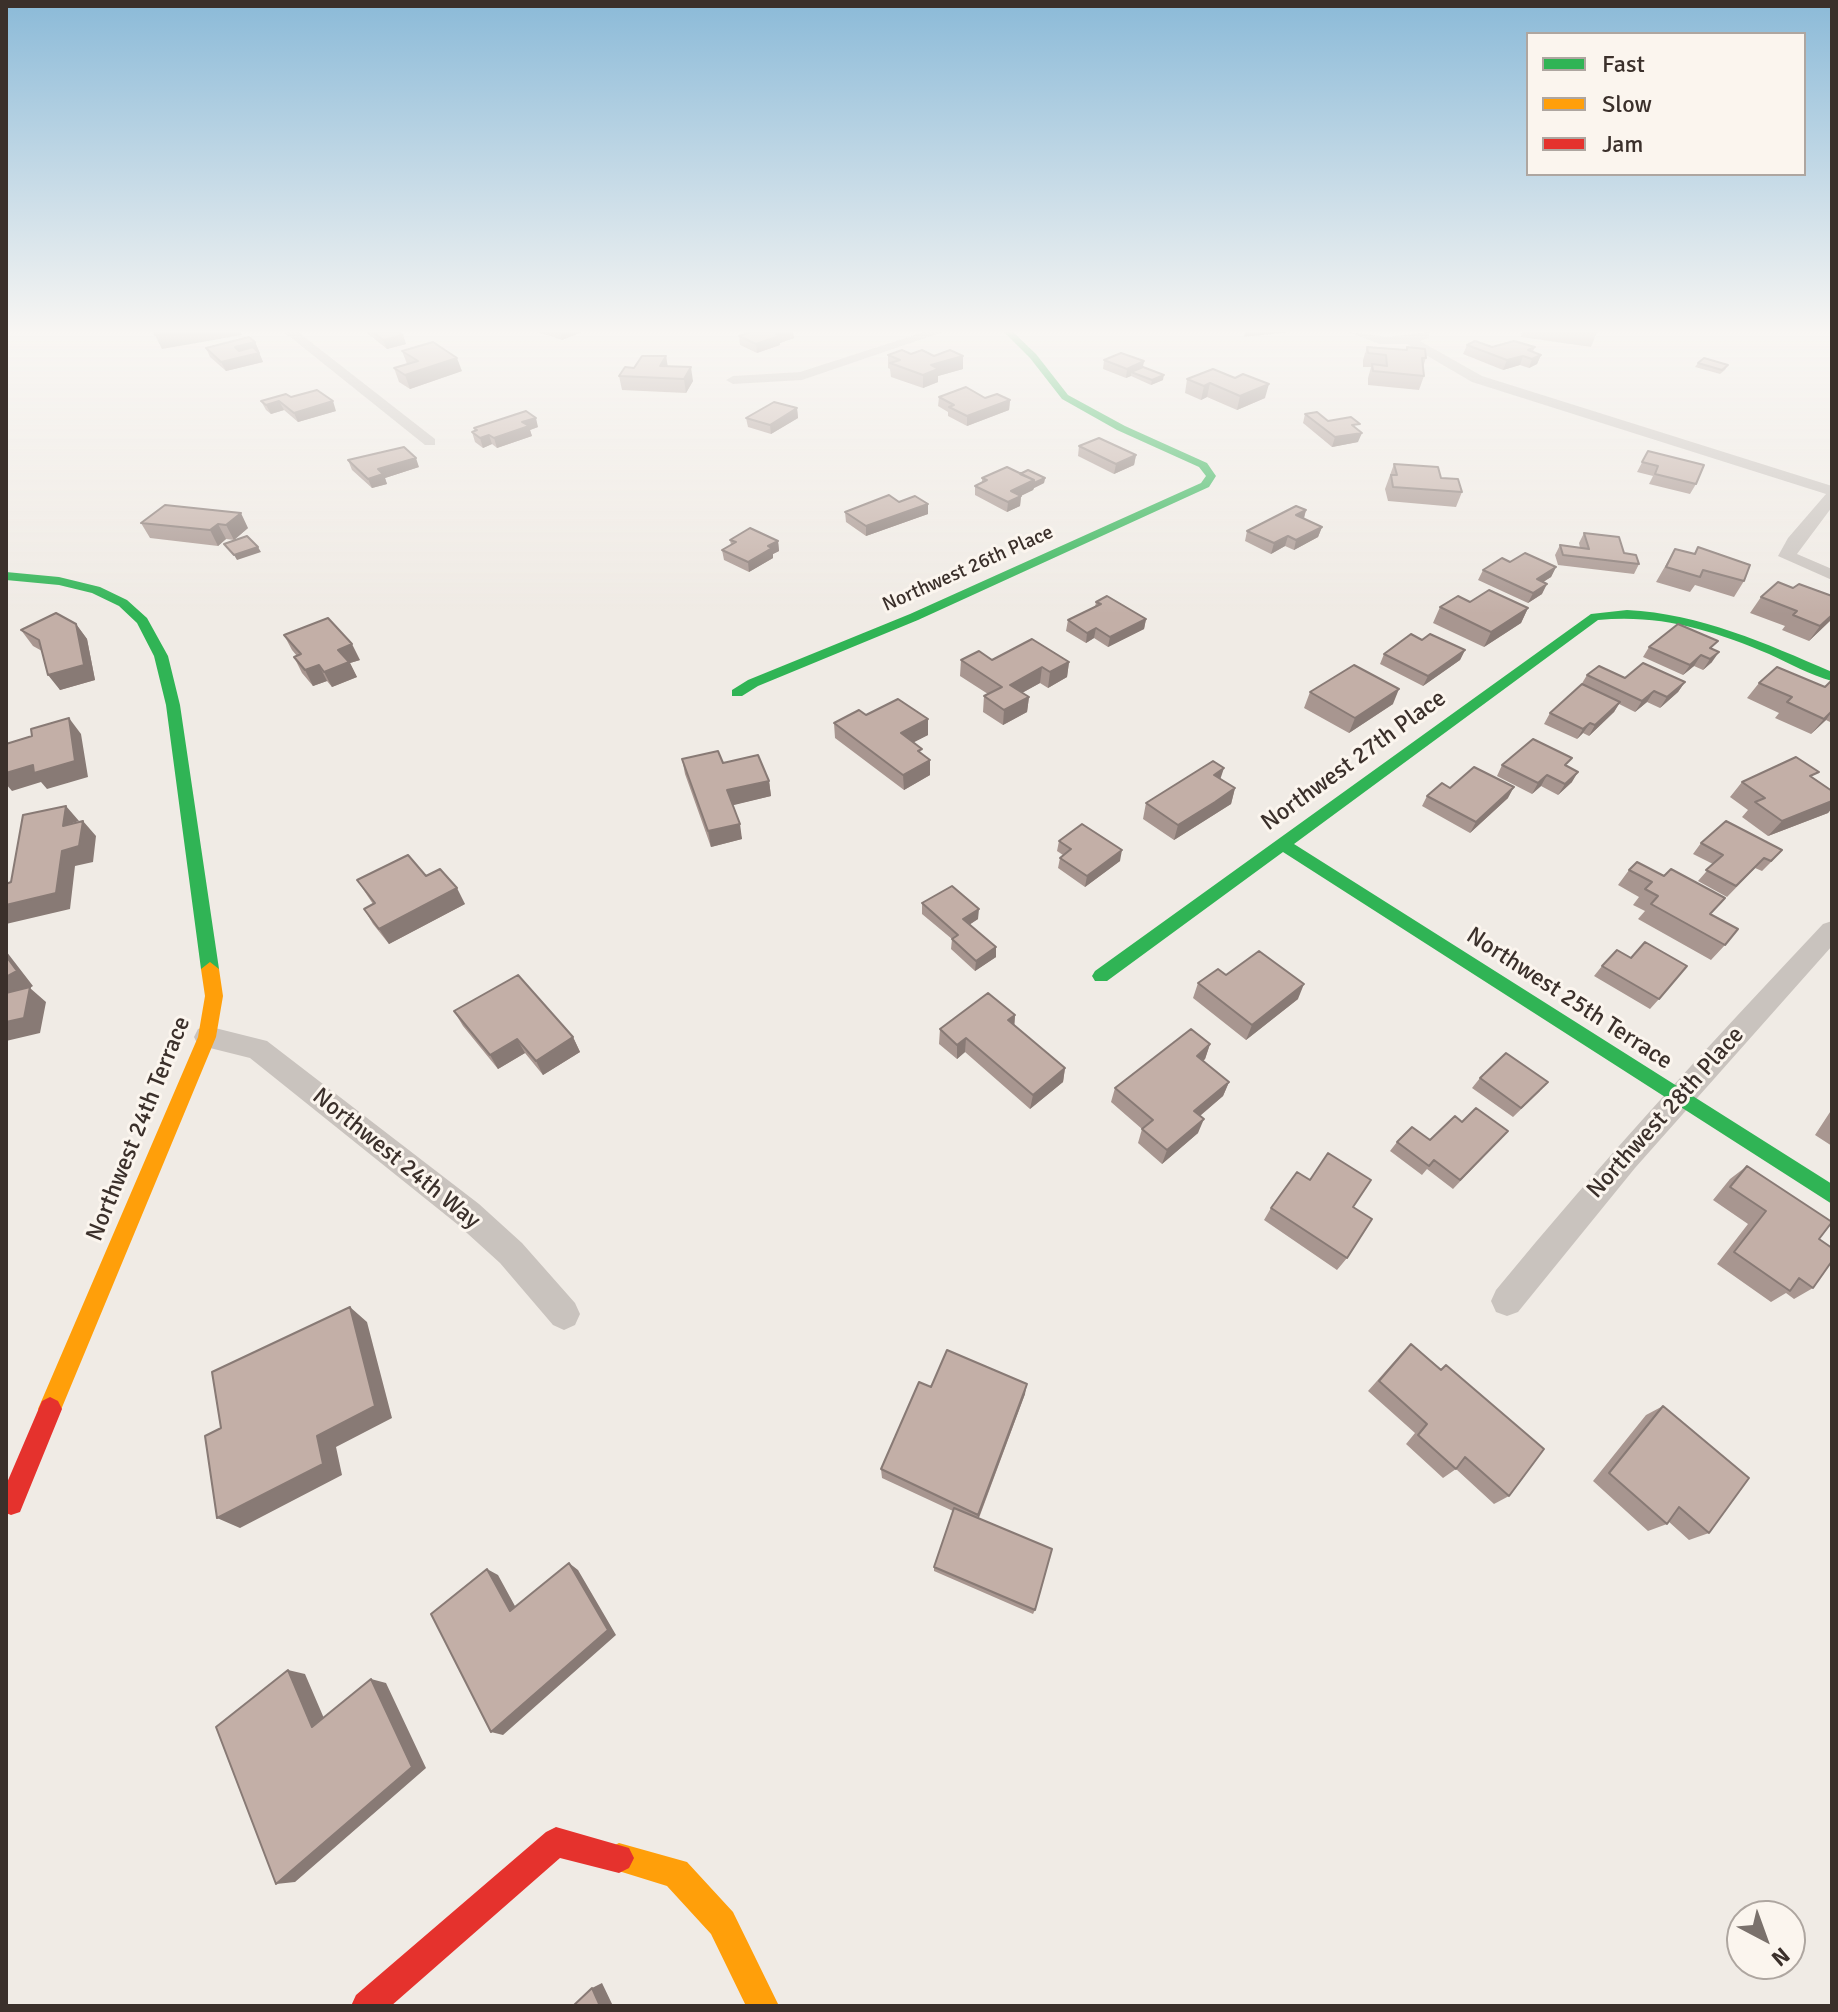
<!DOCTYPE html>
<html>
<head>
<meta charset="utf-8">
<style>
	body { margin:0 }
	#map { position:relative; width:1838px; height:2012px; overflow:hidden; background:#f0ebe5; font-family:Signika,sans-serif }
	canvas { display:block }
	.frame { position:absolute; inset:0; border:8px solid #3b302b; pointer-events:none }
	.legend { position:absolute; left:1526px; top:32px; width:280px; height:144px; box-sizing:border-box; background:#fbf5ee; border:2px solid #aea6a0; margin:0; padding:10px 14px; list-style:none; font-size:24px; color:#3b302b }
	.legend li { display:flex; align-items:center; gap:16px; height:40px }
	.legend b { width:40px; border:2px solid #aea6a0 }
	.north { position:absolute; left:1726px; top:1900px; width:80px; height:80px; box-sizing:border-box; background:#fbf5ee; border:2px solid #aea6a0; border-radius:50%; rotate:139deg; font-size:22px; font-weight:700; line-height:32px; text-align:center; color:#3b302b }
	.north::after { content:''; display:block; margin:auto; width:28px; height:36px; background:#7a716c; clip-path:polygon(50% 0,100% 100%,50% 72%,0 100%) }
</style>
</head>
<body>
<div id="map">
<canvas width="1838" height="2012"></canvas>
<div class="frame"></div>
<ul class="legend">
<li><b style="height:10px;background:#30b455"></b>Fast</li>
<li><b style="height:10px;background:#ff9f0a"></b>Slow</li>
<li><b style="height:10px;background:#e5322d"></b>Jam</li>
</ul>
<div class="north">N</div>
</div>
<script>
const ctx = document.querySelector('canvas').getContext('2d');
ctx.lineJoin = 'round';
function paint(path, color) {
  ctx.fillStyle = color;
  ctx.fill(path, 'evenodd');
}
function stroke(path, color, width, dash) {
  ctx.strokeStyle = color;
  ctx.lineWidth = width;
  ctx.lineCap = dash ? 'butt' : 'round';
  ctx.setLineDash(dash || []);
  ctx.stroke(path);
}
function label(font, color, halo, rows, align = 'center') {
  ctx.font = font + ' Signika,sans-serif';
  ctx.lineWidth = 6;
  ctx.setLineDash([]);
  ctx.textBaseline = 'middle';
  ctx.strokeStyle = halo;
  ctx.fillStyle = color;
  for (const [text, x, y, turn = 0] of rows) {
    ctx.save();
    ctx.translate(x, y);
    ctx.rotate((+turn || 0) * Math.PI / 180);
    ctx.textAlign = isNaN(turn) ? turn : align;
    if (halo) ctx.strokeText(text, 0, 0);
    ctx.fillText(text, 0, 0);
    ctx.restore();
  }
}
paint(new Path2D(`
	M284 332H298L435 439V445H425Z
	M924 332H943L802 380 733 384 726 380 733 376 800 372Z
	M1347 332 1388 337 1429 332V338L1420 341 1482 376 1832 486V507L1797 554 1832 569V580L1778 556 1788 538 1826 494 1472 382 1407 344H1380Z
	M1832 921V946L1635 1168 1518 1312 1507 1316 1496 1312 1491 1301 1496 1290C1600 1163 1711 1043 1823 924Z
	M207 1026 267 1041 479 1204 522 1243 575 1303 580 1314 575 1325 564 1330 553 1325 500 1263 457 1224 250 1058 198 1045 194 1037 198 1029Z`), '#c9c3be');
paint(new Path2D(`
	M1004 332H1013L1036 354 1068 395 1125 426 1207 463 1216 476 1209 487 918 620 758 686 742 696H732V690L748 680 910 614 1201 483 1206 476 1199 467 1117 430 1062 399 1030 358Z
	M6 572 59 577 100 587 127 600 147 618 168 656 180 705 219 969 216 974 210 976 201 969 166 705 154 656 137 623 119 606 92 593 59 585 6 580Z
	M1627 610C1701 614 1765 643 1832 672V681C1810 675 1789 663 1769 654 1712 630 1660 614 1598 620L1294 844 1832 1184V1204L1283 852 1107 981H1095L1092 976 1095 971 1591 614Z`), '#30b455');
paint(new Path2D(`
	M210 962 219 969 223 996 216 1037 58 1417 50 1421 42 1417 38 1409 198 1037 205 996 201 969Z
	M619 1843 687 1862 733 1912 779 2006H746L711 1934 667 1886 609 1868 604 1858 609 1848Z`), '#ff9f0a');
paint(new Path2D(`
	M50 1397 58 1401 62 1409 20 1512 11 1515 6 1513V1485L42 1401Z
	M556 1827 629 1848 634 1858 629 1868 619 1873 560 1858 391 2006H351L356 1995 546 1832Z`), '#e5322d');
paint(new Path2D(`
	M366 332H398L403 335 406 344 387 349Z
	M538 332H582L562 340Z
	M743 332H793L794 338 780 343V345L757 353 740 345 739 336 744 334Z
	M1522 332H1597L1591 347 1521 337Z
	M255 342 263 362 226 371 210 357 206 348Z
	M1467 345 1492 347H1535L1533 352 1541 355 1537 364 1529 368 1520 365 1503 370 1463 354Z
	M1367 347 1406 350 1407 347 1426 358 1423 367 1424 376 1419 390 1368 385V378L1371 367H1363V360Z
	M402 351 462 371 410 389 399 382 394 368 407 364Z
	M911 354 963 369 938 376V382L923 388 891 377 890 369 888 368V355Z
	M666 356 668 367 693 381 686 393 622 390 619 376 634 368Z
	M1104 360 1144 361 1143 367 1163 380 1151 385 1131 376 1126 378 1103 369Z
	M1698 363 1728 365 1725 370 1720 374 1695 367Z
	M1235 378 1265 398 1237 410 1207 397 1201 400 1185 393 1187 379Z
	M291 397 336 411 298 422 284 410 271 414 266 410 261 401Z
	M939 397 985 398 1010 400 1009 410 967 426 948 416V412L938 406Z
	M797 408 798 418 771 434 748 427 746 418Z
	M1305 414 1358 430V442L1332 447 1303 423Z
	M538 427 530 430 532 436 497 448 492 444 483 448 475 442 472 432 475 431 474 428Z
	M1079 446 1136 455 1134 465 1114 474 1078 456Z
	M1648 451 1696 484 1690 494 1649 484 1653 476 1637 472Z
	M348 460 419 467 385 478 387 484 372 488 352 470Z
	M1394 464 1441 478 1462 492 1456 507 1388 501 1385 489Z
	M1020 474 1045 478 1044 483 1034 488 1033 490 1021 496 1020 506 1007 512 975 495V486L982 483V478Z
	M899 502 928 504V514L866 536 846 522 845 512Z
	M165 505 248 528 234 540 226 539 218 546 150 538 141 523Z
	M1306 510 1304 519 1322 527 1318 537 1294 550 1285 546 1271 554 1245 541 1247 531Z
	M1584 533 1624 553 1639 564 1634 574 1558 565 1555 555 1560 545 1580 548 1579 543Z
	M730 540 778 541 779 551 773 554V558L749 572 724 560 722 550 731 545Z
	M1698 547 1744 581 1734 597 1695 585 1690 592 1656 582 1675 549 1694 554Z
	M1510 562 1556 567 1551 577 1543 582 1542 594 1528 603 1478 580 1483 570Z
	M1761 597 1832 619 1809 641 1782 630 1785 626 1750 613Z
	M1096 602 1146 619 1144 629 1108 647 1094 638 1086 643 1066 631 1068 620 1095 607Z
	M1440 607 1528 608 1521 623 1484 647 1433 623Z
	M76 624 87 639 95 680 60 690 42 651 33 646 21 630Z
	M284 635 360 660 350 663 357 677 332 687 327 681 313 686 302 673 294 657 297 656 292 650Z
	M1422 640 1465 650 1460 660 1423 686 1380 664 1384 654Z
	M1649 647 1712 649V662L1703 670 1694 666 1683 675 1643 657Z
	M961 660 1069 662 1067 677 1048 688 1040 683 1022 693 1029 697 1027 712 1003 725 983 712 984 696 988 694 960 676Z
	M1587 675 1625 678 1685 682 1678 692 1660 708 1647 702 1635 712 1619 704 1614 712 1589 736 1583 733 1577 739 1544 724 1550 713 1581 685Z
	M1832 682V723L1826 720 1811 734 1775 718 1779 713 1747 698 1759 683 1825 687Z
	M1310 692 1393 704 1349 733 1304 708Z
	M866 715 928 719V735L913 742 922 754 930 775 904 790 835 738 834 723Z
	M682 759 723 763 769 781 771 796 732 805 742 839 711 847 685 774Z
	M1502 765 1567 766 1572 782 1558 795 1541 786 1532 794 1497 776Z
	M1814 778 1832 791V808L1828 813 1768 836 1742 817 1748 810 1730 797 1742 782Z
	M1235 788 1231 804 1174 840 1143 819 1146 803Z
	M1450 788 1508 798 1470 833 1422 806 1427 796Z
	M1059 841 1120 861 1085 887 1058 868 1060 858 1063 855 1057 851Z
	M1701 843 1773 860 1762 871 1755 868 1727 897 1698 881 1713 864 1693 854Z
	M1629 870 1664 876 1710 915 1725 945 1711 960 1638 919 1645 911 1633 905 1639 897 1618 885Z
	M426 876 465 904 389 944 373 924 364 909 373 904 357 880Z
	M922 903 978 919 970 924 996 957 975 971 951 949 952 939 922 914Z
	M1602 966 1659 999 1650 1009 1594 976Z
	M1226 975 1298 999 1246 1040 1193 998 1198 983Z
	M454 1011 573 1037 580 1052 543 1075 525 1053 498 1069 463 1026Z
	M1015 1015 1014 1026 1065 1068 1063 1082 1030 1109 965 1052 957 1059 939 1044 940 1029Z
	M1210 1044 1205 1059 1203 1061 1229 1082 1223 1096 1200 1116 1198 1133 1162 1164 1138 1143 1142 1129 1111 1102 1115 1088Z
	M1480 1078 1540 1091 1513 1117 1472 1088Z
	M1832 1109V1146L1815 1135Z
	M1462 1122 1508 1131 1453 1189 1427 1169 1422 1175 1390 1151 1397 1142 1430 1140Z
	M1747 1166 1819 1239 1813 1288 1794 1299 1786 1293 1771 1302 1717 1264 1748 1224 1713 1200 1730 1179Z
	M1353 1207 1347 1258 1337 1270 1264 1220 1271 1208Z
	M1411 1344 1441 1369 1446 1365 1509 1496 1494 1504 1456 1469 1443 1478 1406 1444 1415 1433 1368 1391 1400 1355Z
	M931 1387 1025 1394 979 1518 1035 1610 1033 1614 934 1571V1567L953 1511 882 1478 881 1469Z
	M1663 1406 1709 1533 1689 1540 1668 1521 1667 1524 1648 1531 1593 1481 1646 1415Z`), '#a89690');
paint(new Path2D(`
	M176 332H241L242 335 162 349 155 335Z
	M560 332H582L562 340Z
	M784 332H793L794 338 780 343V345L757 353 756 344Z
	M1245 332H1290L1244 337Z
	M403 335 406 344 387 349 383 340Z
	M255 342 259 351 239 356 235 347Z
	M259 353 263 362 226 371 221 362Z
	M1541 355 1537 364 1529 368 1532 359Z
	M666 356 668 370 660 366Z
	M963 356V369L938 376V382L923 388V375L931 365Z
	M1523 356 1520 365 1503 370 1507 360Z
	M457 358 462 371 410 389 405 375Z
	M1144 361 1142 370 1131 372V376L1126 378 1127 369Z
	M691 367 693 381 686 393 684 379Z
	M1164 375 1163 380 1151 385 1152 380Z
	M1210 383 1207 397 1201 400 1204 386Z
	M1269 384 1265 398 1237 410 1240 396Z
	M1010 400 1009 410 967 426V416Z
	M279 401 284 410 271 414 266 405Z
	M333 401 336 411 298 422 294 413Z
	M797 408 798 418 771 434 770 425Z
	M536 418 538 427 530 430 532 436 497 448 494 438 522 422Z
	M1362 433 1358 442 1332 447 1335 437Z
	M489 435 492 444 483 448 480 438Z
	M1136 455 1134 465 1114 474 1116 464Z
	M416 458 419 467 385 478 387 484 372 488 368 479 378 469Z
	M1045 478 1044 483 1034 488 1033 490 1010 501 1011 491 1034 480Z
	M1021 496 1020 506 1007 512 1008 502Z
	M928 504V514L866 536V526Z
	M1306 510 1303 520 1296 515Z
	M241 513 248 528 234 540 226 525Z
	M218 524 226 539 218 546 210 530Z
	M1322 527 1318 537 1294 550 1296 540Z
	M1288 536 1285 546 1271 554 1274 543Z
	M778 541 779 551 773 554V558L749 572 748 562 768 546Z
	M258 547 261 552 237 560 234 555Z
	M1556 567 1551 577 1532 589 1537 579Z
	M1547 584 1542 594 1528 603 1533 593Z
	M1528 608 1521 623 1484 647 1491 632Z
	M1832 615V619L1809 641 1820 626Z
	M1146 619 1144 629 1108 647 1110 637Z
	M76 624 87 639 95 680 60 690 48 675Z
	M1096 628 1094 638 1086 643 1087 633Z
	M352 644 360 660 350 663 357 677 332 687 324 672 338 650Z
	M1465 650 1460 660 1423 686 1428 676Z
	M1719 652 1712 662 1703 670 1710 659Z
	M1701 655 1694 666 1683 675 1690 665Z
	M1069 662 1067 677 1048 688 1050 672Z
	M319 665 327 681 313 686 305 670Z
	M1042 667 1040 683 1009 700 1010 685Z
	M1685 682 1678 692 1660 708 1667 697Z
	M1399 689 1393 704 1349 733 1355 718Z
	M1654 691 1647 702 1635 712 1642 701Z
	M1029 697 1027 712 1003 725 1004 710Z
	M1620 702 1614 712 1589 736 1595 725Z
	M1832 711 1826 720 1811 734 1824 719Z
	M69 718 81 734 88 777 47 789 41 782 12 791 6 784V773Z
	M928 719V735L901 749V733Z
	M1590 723 1583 733 1577 739 1583 729Z
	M930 760V775L904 790 903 775Z
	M1224 768 1219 783 1214 775Z
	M1578 772 1572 782 1558 795 1565 784Z
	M1547 775 1541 786 1532 794 1538 783Z
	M769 781 771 796 730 806 727 790Z
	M1514 787 1508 798 1470 833 1476 822Z
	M1235 788 1231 804 1174 840 1178 825Z
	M1832 801V808L1828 813 1768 836 1782 821Z
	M66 806 79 821 63 826Z
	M83 821 96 836 93 862 75 866 70 909 6 924V905L62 851Z
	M740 824 742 839 711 847 708 831Z
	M1122 850 1120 861 1085 887 1087 876Z
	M457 888 465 904 389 944 379 929Z
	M979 909 978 919 963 929V919Z
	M996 947V957L975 971 976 961Z
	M6 951 33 986 30 988 46 1002 40 1033 6 1041Z
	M1304 984 1298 999 1246 1040 1252 1025Z
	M1015 1015 1014 1030 1008 1020Z
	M573 1037 580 1052 543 1075 536 1061Z
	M966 1038 965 1052 957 1059V1045Z
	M517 1039 525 1053 498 1069 490 1055Z
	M1210 1044 1205 1059 1191 1070 1197 1056Z
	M1065 1068 1063 1082 1030 1109 1033 1095Z
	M1229 1082 1223 1096 1189 1125 1194 1111Z
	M1204 1119 1198 1133 1162 1164 1167 1150Z
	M350 1307 367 1322 392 1418 336 1447 342 1475 240 1528 217 1518Z
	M1027 1384 1025 1394 977 1522 978 1515Z
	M569 1563 578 1570 616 1635 503 1735 491 1732Z
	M487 1569 498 1575 521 1617 510 1611Z
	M288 1670 305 1674 329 1730 312 1727Z
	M371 1679 386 1683 426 1768 295 1882 276 1884Z
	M602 1983 613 2006H600L592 1988Z`), '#887a75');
const building = new Path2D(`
	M154 332H176L155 335Z
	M373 332H398L403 335 383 340Z
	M745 332H784L776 334 779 336 756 344 739 336 748 333Z
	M249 337 255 342 235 347 239 351 253 347 259 353 221 362 206 348Z
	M1475 341 1492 347 1514 341 1535 347 1528 350 1541 355 1532 359 1523 356 1507 360 1467 345Z
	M433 342 457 358 405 375 394 368 418 361 402 351Z
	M1367 347 1407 350V347L1425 349 1426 358H1422L1424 376 1373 371 1372 364 1387 366 1386 355 1368 353Z
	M902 350 911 354 922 350 934 356 950 350 963 356 931 365 938 369 923 375 890 363 900 360 888 355Z
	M1121 353 1144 361 1127 369 1104 360Z
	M642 356H666L660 366 691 367 684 379 619 376 625 367 634 368Z
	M1704 358 1728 365 1722 370 1698 363Z
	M1143 367 1164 375 1152 380 1131 372Z
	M1213 369 1235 378 1243 374 1269 384 1240 396 1210 383 1204 386 1187 379Z
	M966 387 985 398 997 394 1010 400 967 416 949 407 954 405 939 397Z
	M317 390 333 401 294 413 279 401 266 405 261 401 286 394 291 397Z
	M774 402 797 408 770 425 746 418Z
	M526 411 536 418 522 422 529 426 494 438 489 435 480 438 472 432 477 430 474 428Z
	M1317 412 1328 421 1351 417 1360 424 1352 425 1362 433 1335 437 1305 414Z
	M1099 438 1136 455 1116 464 1079 446Z
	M404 447 416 458 378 469 383 474 368 479 348 460Z
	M1648 451 1704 465 1696 484 1655 474 1658 466 1642 462Z
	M1394 464 1438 467 1441 478 1458 479 1462 492 1393 487 1391 475H1397Z
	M1007 467 1034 480 1011 491 1021 496 1008 502 975 486 987 480 982 478Z
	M1028 470 1045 478 1034 483V480L1020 474Z
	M889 495 899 502 915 496 928 504 866 526 845 512Z
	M165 505 241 513 226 525 218 524 210 530 141 523Z
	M1296 506 1306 510 1296 515 1322 527 1296 540 1288 536 1274 543 1247 531Z
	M750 528 778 541 768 546 772 548 748 562 722 550 736 542 730 540Z
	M1584 533 1619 537 1624 553 1636 555 1639 564 1563 555 1560 545 1589 549Z
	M247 536 258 547 234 555 224 544Z
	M1698 547 1750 565 1744 581 1703 570 1700 577 1666 567 1675 549 1695 554Z
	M1525 553 1556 567 1537 579 1547 584 1533 593 1483 570 1502 558 1510 562Z
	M1778 582 1793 588 1799 584 1832 596V615L1820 626 1793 615 1797 611 1761 597Z
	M1489 590 1528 608 1491 632 1440 607 1458 596 1470 602Z
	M1107 596 1146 619 1110 637 1096 628 1087 633 1068 620 1101 604 1096 602Z
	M56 613 76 624 84 665 48 675 39 640 21 630Z
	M328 618 352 644 338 650 349 662 324 672 319 665 305 670 294 657 301 654 284 635Z
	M1678 624 1718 641 1710 648 1719 652 1710 659 1701 655 1690 665 1649 647Z
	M1411 634 1422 640 1430 634 1465 650 1428 676 1384 654Z
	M1032 639 1069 662 1050 672 1042 667 1010 685 1029 697 1004 710 984 696 1002 687 961 660 979 651 992 660Z
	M1643 663 1685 682 1667 697 1654 691 1642 701 1587 675 1599 666 1625 678Z
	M1354 665 1399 689 1355 718 1310 692Z
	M1777 667 1825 687 1831 681 1832 682V711L1824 719 1787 702 1792 697 1759 683Z
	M1582 684 1620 702 1595 725 1590 723 1583 729 1550 713Z
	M898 699 928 719 901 733 922 749 918 751 930 760 903 775 834 723 859 710 866 715Z
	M69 718 75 761 34 773 33 765 6 773V744L32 736 31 729Z
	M1533 739 1572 758 1565 765 1578 772 1565 784 1547 775 1538 783 1502 765Z
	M718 751 723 763 758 755 769 781 727 790 740 824 708 831 682 759Z
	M1796 757 1819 772 1810 776 1832 791V801L1782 821 1755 802 1765 798 1742 782Z
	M1213 761 1224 768 1214 775 1235 788 1215 802 1178 825 1146 803Z
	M1474 767 1514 787 1476 822 1427 796 1442 783 1450 788Z
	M66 806 63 826 83 821 79 846 62 851 56 893 6 905V884L11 882 23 815Z
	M1726 821 1782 850 1771 861 1764 858 1736 886 1706 870 1723 855 1701 843Z
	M1082 824 1122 850 1087 876 1060 858 1071 849 1059 841Z
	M408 855 426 876 440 869 457 888 379 929 364 909 375 903 357 880Z
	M1637 862 1664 876 1671 869 1725 898 1710 914 1738 929 1725 945 1651 904 1658 896 1645 889 1652 882 1629 870Z
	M952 886 979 909 963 919 996 947 976 961 952 939 958 935 922 903Z
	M1645 942 1687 966 1659 999 1602 966 1617 950 1631 958Z
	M1259 951 1304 984 1252 1025 1198 983 1218 969 1226 975Z
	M6 956 17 971 6 977Z
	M518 975 573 1037 536 1061 517 1039 490 1055 454 1011Z
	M30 987 24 1018 6 1022V993Z
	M988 993 1015 1015 1008 1020 1065 1068 1033 1095 966 1038 957 1045 940 1029Z
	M1191 1029 1210 1044 1197 1056 1229 1082 1194 1111 1204 1119 1167 1150 1142 1129 1153 1120 1115 1088Z
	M1506 1053 1548 1082 1521 1108 1480 1078Z
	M1476 1108 1508 1131 1460 1180 1434 1160 1429 1166 1397 1142 1412 1127 1430 1140 1455 1116 1462 1122Z
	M1328 1153 1371 1180 1353 1207 1372 1219 1347 1258 1271 1208 1297 1172 1310 1180Z
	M1747 1166 1832 1222 1819 1239 1832 1248V1261L1813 1288 1799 1278 1790 1291 1734 1252 1766 1211 1730 1187Z
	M350 1307 375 1406 317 1436 323 1464 217 1518 205 1436 221 1428 212 1372Z
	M1411 1344 1441 1370 1446 1365 1544 1449 1509 1496 1465 1457 1456 1469 1418 1435 1427 1424 1379 1381Z
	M947 1350 1027 1384 978 1515 881 1469 919 1382 931 1387Z
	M1663 1406 1749 1478 1709 1533 1679 1507 1667 1524 1609 1473Z
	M954 1508 1052 1549 1035 1610 934 1567Z
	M569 1563 608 1630 491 1732 431 1614 487 1569 510 1611Z
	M288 1670 312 1727 371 1679 412 1767 276 1884 216 1727Z
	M592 1988 600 2006H573Z`);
paint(building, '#c3afa7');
stroke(building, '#887a75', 2);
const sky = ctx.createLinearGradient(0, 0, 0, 614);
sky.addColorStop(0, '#8bbad8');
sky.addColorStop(0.54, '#f8f6f3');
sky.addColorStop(1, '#f8f6f300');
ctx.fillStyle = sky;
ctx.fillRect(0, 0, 1838, 614);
label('20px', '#3b302b', '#fbf5ee', [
	["Northwest 26th Place",968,569,-24]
]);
label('24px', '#3b302b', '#fbf5ee', [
	["Northwest 27th Place",1354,761,-36],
	["Northwest 25th Terrace",1569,999,33],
	["Northwest 28th Place",1666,1113,-48],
	["Northwest 24th Terrace",139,1129,-68],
	["Northwest 24th Way",396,1159,39]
]);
</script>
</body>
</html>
